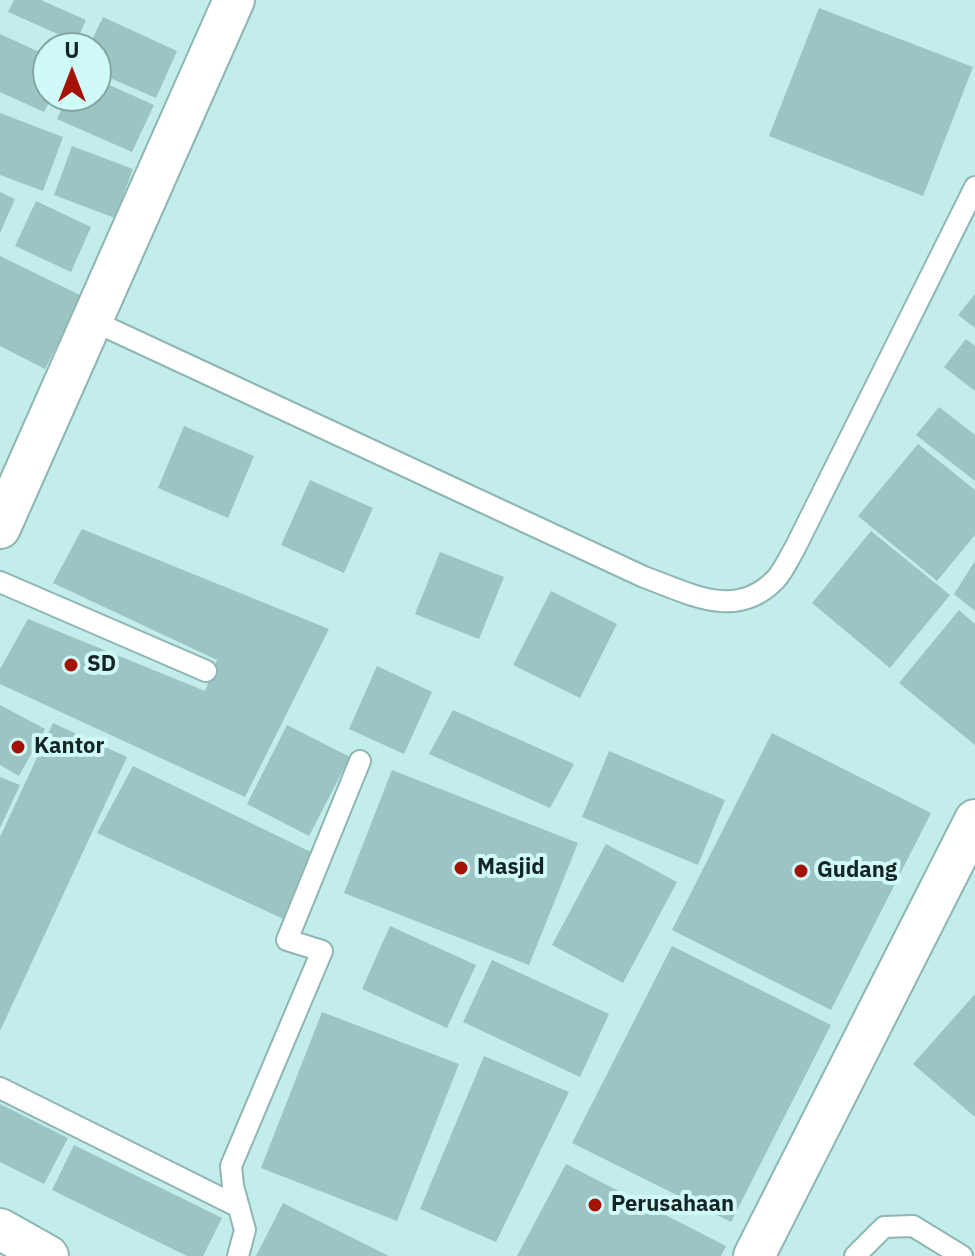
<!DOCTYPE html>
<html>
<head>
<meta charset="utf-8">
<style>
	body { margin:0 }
	#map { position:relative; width:975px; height:1256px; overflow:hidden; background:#c3edea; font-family:"IBM Plex Sans",sans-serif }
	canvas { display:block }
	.north { position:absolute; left:32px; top:32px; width:80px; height:80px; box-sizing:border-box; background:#d0faf8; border:2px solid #85a5a3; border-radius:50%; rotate:0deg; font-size:22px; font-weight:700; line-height:32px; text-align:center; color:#152524 }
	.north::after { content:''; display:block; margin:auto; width:28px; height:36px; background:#a51105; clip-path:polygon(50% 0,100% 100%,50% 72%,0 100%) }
</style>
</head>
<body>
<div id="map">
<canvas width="975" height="1256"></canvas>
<div class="north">U</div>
</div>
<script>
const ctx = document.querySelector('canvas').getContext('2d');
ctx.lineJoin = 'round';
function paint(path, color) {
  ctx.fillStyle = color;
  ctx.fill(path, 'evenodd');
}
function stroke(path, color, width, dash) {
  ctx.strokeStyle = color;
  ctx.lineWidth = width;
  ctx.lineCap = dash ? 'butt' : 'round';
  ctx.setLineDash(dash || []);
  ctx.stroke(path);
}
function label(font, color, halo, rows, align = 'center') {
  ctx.font = font + ' "IBM Plex Sans",sans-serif';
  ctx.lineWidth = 8;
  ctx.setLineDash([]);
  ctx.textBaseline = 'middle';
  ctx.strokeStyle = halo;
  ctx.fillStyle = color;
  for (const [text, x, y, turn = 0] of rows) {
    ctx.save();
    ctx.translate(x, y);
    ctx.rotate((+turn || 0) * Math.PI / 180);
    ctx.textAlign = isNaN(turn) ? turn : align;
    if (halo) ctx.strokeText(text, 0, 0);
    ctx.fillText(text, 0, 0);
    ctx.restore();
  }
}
paint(new Path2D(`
	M14 0H41L86 20 76 42 8 12Z
	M819 8 973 67 923 196 769 136Z
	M103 17 177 51 156 98 96 72V48H88Z
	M0 34 48 56V96H52L44 112 0 92Z
	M96 79 154 105 132 152 57 119 68 96H96Z
	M0 113 63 137 43 191 0 175Z
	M72 146 133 169 115 218 54 195Z
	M0 192 15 199 0 233Z
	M36 201 91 227 71 272 15 246Z
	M0 256 82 296 45 369 0 346Z
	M975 294V328L958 315Z
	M966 339 975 346V391L944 367Z
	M939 407 975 435V481L916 435Z
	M184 426 254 456 228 518 158 488Z
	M918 444 975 490V535L937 581 858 516Z
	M310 480 373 508 344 573 281 545Z
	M82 529 329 629 245 797 0 684V669L28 619 205 691 217 660 53 583Z
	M871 531 950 595 890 668 812 603Z
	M440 552 504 577 479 639 415 614Z
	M975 561V611L954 594Z
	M551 591 617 624 580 698 513 665Z
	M959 610 975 624V745L899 683Z
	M377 666 432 692 404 754 349 729Z
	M0 705 45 729 19 776 0 765Z
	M453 710 574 764 550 808 429 754Z
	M53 723 127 757 0 1031V837Z
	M287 725 350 757 309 836 247 804Z
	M772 733 931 813 831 1010 672 930Z
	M609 751 725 800 698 865 582 817Z
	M133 766 317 855 290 922 97 833Z
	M392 770 578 843 529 965 344 893Z
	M0 777 20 785 0 828Z
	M606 844 677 882 623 983 552 945Z
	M390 926 476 965 447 1028 362 989Z
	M672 946 831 1025 731 1222 572 1143Z
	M492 960 609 1014 580 1077 463 1022Z
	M975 994V1117L913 1064Z
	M322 1012 459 1064 397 1221 261 1168Z
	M484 1056 569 1092 496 1242 420 1209Z
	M0 1104 68 1138 44 1184 0 1162Z
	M74 1145 222 1218 203 1256H187L52 1190Z
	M566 1164 726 1246 721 1256H517Z
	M283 1203 389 1256H256Z`), '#9cc4c2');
const service = new Path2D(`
	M91 320 644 577C689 593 735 621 775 580 783 572 789 558 795 548L975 187
	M0 582 206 671
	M0 1088 239 1207
	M238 1256 245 1230 233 1186 231 1166 322 951 287 940 360 761
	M855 1256 884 1227 913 1226 962 1256`);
const minor = new Path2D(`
	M0 528 234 0
	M0 1229 48 1256
	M754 1256 975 820`);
stroke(service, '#8eb6b3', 24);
stroke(minor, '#8eb6b3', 44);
stroke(service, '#fff', 20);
stroke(minor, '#fff', 40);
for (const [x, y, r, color] of [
	[71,665,8,"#a51105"],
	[18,747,8,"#a51105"],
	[461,868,8,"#a51105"],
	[801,871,8,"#a51105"],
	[595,1205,8,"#a51105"]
]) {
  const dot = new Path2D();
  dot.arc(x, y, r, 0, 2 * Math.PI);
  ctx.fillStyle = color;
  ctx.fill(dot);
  stroke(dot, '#d0faf8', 3);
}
label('bold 22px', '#152524', '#d0faf8', [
	["SD",87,665],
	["Kantor",34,747],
	["Masjid",477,868],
	["Gudang",817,871],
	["Perusahaan",611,1205]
], 'left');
</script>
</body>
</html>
